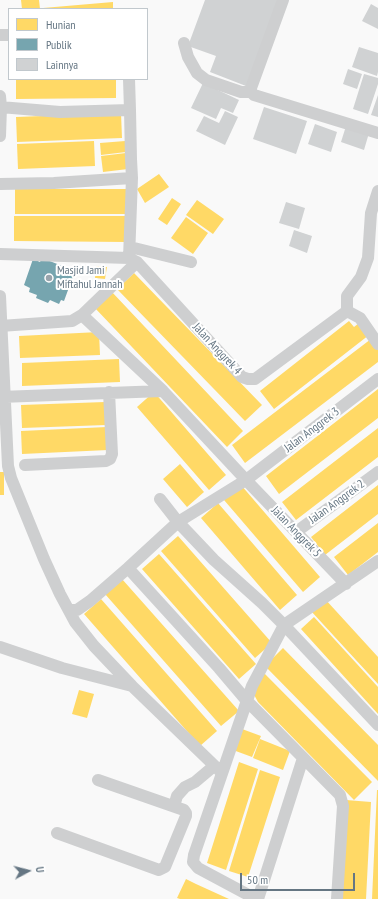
<!DOCTYPE html>
<html>
<head>
<meta charset="utf-8">
<style>
	body { margin:0 }
	#map { position:relative; width:378px; height:899px; overflow:hidden; background:#f9f9f9; font-family:"PT Sans Narrow",sans-serif }
	canvas { display:block }
	.legend { position:absolute; left:8px; top:8px; width:140px; height:72px; box-sizing:border-box; background:#fff; border:1px solid #c1c8cd; margin:0; padding:5px 7px; list-style:none; font-size:12px; color:#657683 }
	.legend li { display:flex; align-items:center; gap:8px; height:20px }
	.legend b { width:20px; border:1px solid #c1c8cd }
	.north { position:absolute; left:8px; top:851px; width:40px; height:40px; -webkit-text-stroke:3px #fff; paint-order:stroke; rotate:83deg; font-size:11px; font-weight:700; line-height:16px; text-align:center; color:#657683 }
	.north::after { content:''; display:block; margin:auto; width:14px; height:18px; background:#657683; clip-path:polygon(50% 0,100% 100%,50% 72%,0 100%) }
	.scale { position:absolute; left:240px; top:873px; width:115px; height:18px; box-sizing:border-box; border:2px solid #657683; border-top:0; padding-left:5px; font-size:12px; line-height:14px; white-space:nowrap; color:#657683; -webkit-text-stroke:3px #fff; paint-order:stroke }
</style>
</head>
<body>
<div id="map">
<canvas width="378" height="899"></canvas>
<ul class="legend">
<li><b style="height:11px;background:#ffd966"></b>Hunian</li>
<li><b style="height:11px;background:#76a5af"></b>Publik</li>
<li><b style="height:11px;background:#d0d2d3"></b>Lainnya</li>
</ul>
<div class="north">U</div>
<div class="scale">50 m</div>
</div>
<script>
const ctx = document.querySelector('canvas').getContext('2d');
ctx.lineJoin = 'round';
function paint(path, color) {
  ctx.fillStyle = color;
  ctx.fill(path, 'evenodd');
}
function stroke(path, color, width, dash) {
  ctx.strokeStyle = color;
  ctx.lineWidth = width;
  ctx.lineCap = dash ? 'butt' : 'round';
  ctx.setLineDash(dash || []);
  ctx.stroke(path);
}
function label(font, color, halo, rows, align = 'center') {
  ctx.font = font + ' "PT Sans Narrow",sans-serif';
  ctx.lineWidth = 4;
  ctx.setLineDash([]);
  ctx.textBaseline = 'middle';
  ctx.strokeStyle = halo;
  ctx.fillStyle = color;
  for (const [text, x, y, turn = 0] of rows) {
    ctx.save();
    ctx.translate(x, y);
    ctx.rotate((+turn || 0) * Math.PI / 180);
    ctx.textAlign = isNaN(turn) ? turn : align;
    if (halo) ctx.strokeText(text, 0, 0);
    ctx.fillText(text, 0, 0);
    ctx.restore();
  }
}
paint(new Path2D(`
	M21 0H39L40 9H22Z
	M113 2V9H43V8Z
	M16 79H116V98L16 99Z
	M121 113 122 138 17 142 16 117Z
	M94 141 95 166 18 169 17 144Z
	M125 141 126 152 101 155 100 143Z
	M126 153 128 169 103 172 101 156Z
	M159 174 169 187 145 203 137 189Z
	M15 189H126V214H15Z
	M172 198 181 204 167 225 158 219Z
	M197 200 224 219 213 234 186 215Z
	M14 216H126V242L14 241Z
	M186 217 208 233 193 254 171 238Z
	M96 266 107 267 105 279 95 278Z
	M134 273 262 405 245 421 117 289Z
	M111 291 243 431 227 447 94 307Z
	M349 321 354 327 359 323 369 335 274 409 260 391Z
	M99 332 100 355 20 358 19 336Z
	M371 339 378 349V362L245 463 232 445Z
	M119 359 120 382 22 386V363Z
	M378 389V418L279 494 266 476Z
	M154 392 226 475 209 490 137 407Z
	M105 402 106 425 22 428 21 405Z
	M107 427 108 450 22 454 21 431Z
	M378 428V457L296 520 282 502Z
	M180 464 204 492 187 507 163 479Z
	M0 472H4V495H0Z
	M241 485 320 577 303 592 224 500Z
	M378 485V514L325 555 311 537Z
	M218 503 297 595 280 610 201 518Z
	M378 523V552L348 575 334 557Z
	M178 536 272 643 255 658 161 551Z
	M159 554 256 664 239 679 142 569Z
	M122 579 239 711 221 726 105 594Z
	M101 599 217 731 200 746 84 614Z
	M325 599 378 657V684L311 611Z
	M314 617 378 687V714L301 629Z
	M283 648 378 745V781L265 666Z
	M264 673 372 782 354 800 258 702 252 691Z
	M79 690 94 694 87 718 72 714Z
	M242 729 261 736 252 757 233 750Z
	M260 739 290 751 283 770 253 758Z
	M239 762 258 769 226 870 207 863Z
	M260 770 280 777 248 877 229 871Z
	M377 790H378V899H372Z
	M346 800 371 802 366 899H341Z
	M186 879 196 884 229 899H180L177 898Z`), '#ffd966');
paint(new Path2D(`
	M42 258 75 271 64 301 61 300 59 304 50 300 48 303 36 298 37 295 29 292 30 288 24 285 33 259 40 262Z`), '#76a5af');
paint(new Path2D(`
	M205 0H278L246 86 210 72 216 56 188 46Z
	M371 4 378 8V29L362 21Z
	M359 47 378 53V72L377 76 352 67Z
	M348 69 362 74 357 89 343 84Z
	M364 74 378 78V84L368 114 353 109Z
	M203 83 239 100 233 113 221 108 216 119 191 108Z
	M378 95V117L371 115Z
	M264 107 307 121 296 154 253 139Z
	M225 111 238 117 225 145 196 131 204 116 219 123Z
	M315 124 337 132 331 152 308 144Z
	M346 126 369 133 364 150 341 142Z
	M286 202 305 208 299 229 279 223Z
	M294 230 312 236 307 253 289 246Z`), '#d0d2d3');
stroke(new Path2D(`
	M283 0 251 88V92L254 95 378 133
	M0 35H9
	M184 43 188 57 197 73 206 80 241 92H251
	M129 79 130 110 131 159 132 178 129 258 137 262 242 377 248 379H255L347 311
	M0 96 1 107 0 136
	M0 107 60 112 130 110
	M0 184 54 183 132 178
	M130 247 191 262
	M0 254 129 258
	M0 296 8 466 11 478 44 559 60 594 75 622 94 646 132 686 222 773
	M347 311V296L361 277 368 258 371 213 378 191
	M347 311 360 318 378 344
	M82 315 163 391 246 480 346 584
	M0 326 72 321 82 315 137 262
	M0 397 163 391
	M25 465 106 461 110 459 112 454 109 392
	M160 499 178 522 214 560 262 603 284 625 378 725
	M296 532 378 472
	M128 568 219 668 247 701 340 795 343 806 337 899
	M69 610H77L90 601 128 568 178 522 246 480 378 379
	M0 647 62 668 132 686
	M174 806 177 796 185 787 195 782 214 766
	M57 833 159 870 165 867 186 816V813L184 810 98 780
	M256 899 198 868 193 862 194 855 252 686 284 625 378 561
	M258 899 303 758`), '#cecfd0', 12);
for (const [x, y, r, color] of [
	[49,278,4,"#99a4ac"]
]) {
  const dot = new Path2D();
  dot.arc(x, y, r, 0, 2 * Math.PI);
  ctx.fillStyle = color;
  ctx.fill(dot);
  stroke(dot, '#fff', 1.5);
}
label('12px', '#657683', '#fff', [
	["Masjid Jami",57,271],
	["Miftahul Jannah",57,285]
], 'left');
label('12px', '#657683', '#fff', [
	["Jalan Anggrek 4",217,349,47],
	["Jalan Anggrek 3",312,430,-37],
	["Jalan Anggrek 2",337,502,-36],
	["Jalan Anggrek 5",296,532,46]
]);
</script>
</body>
</html>
